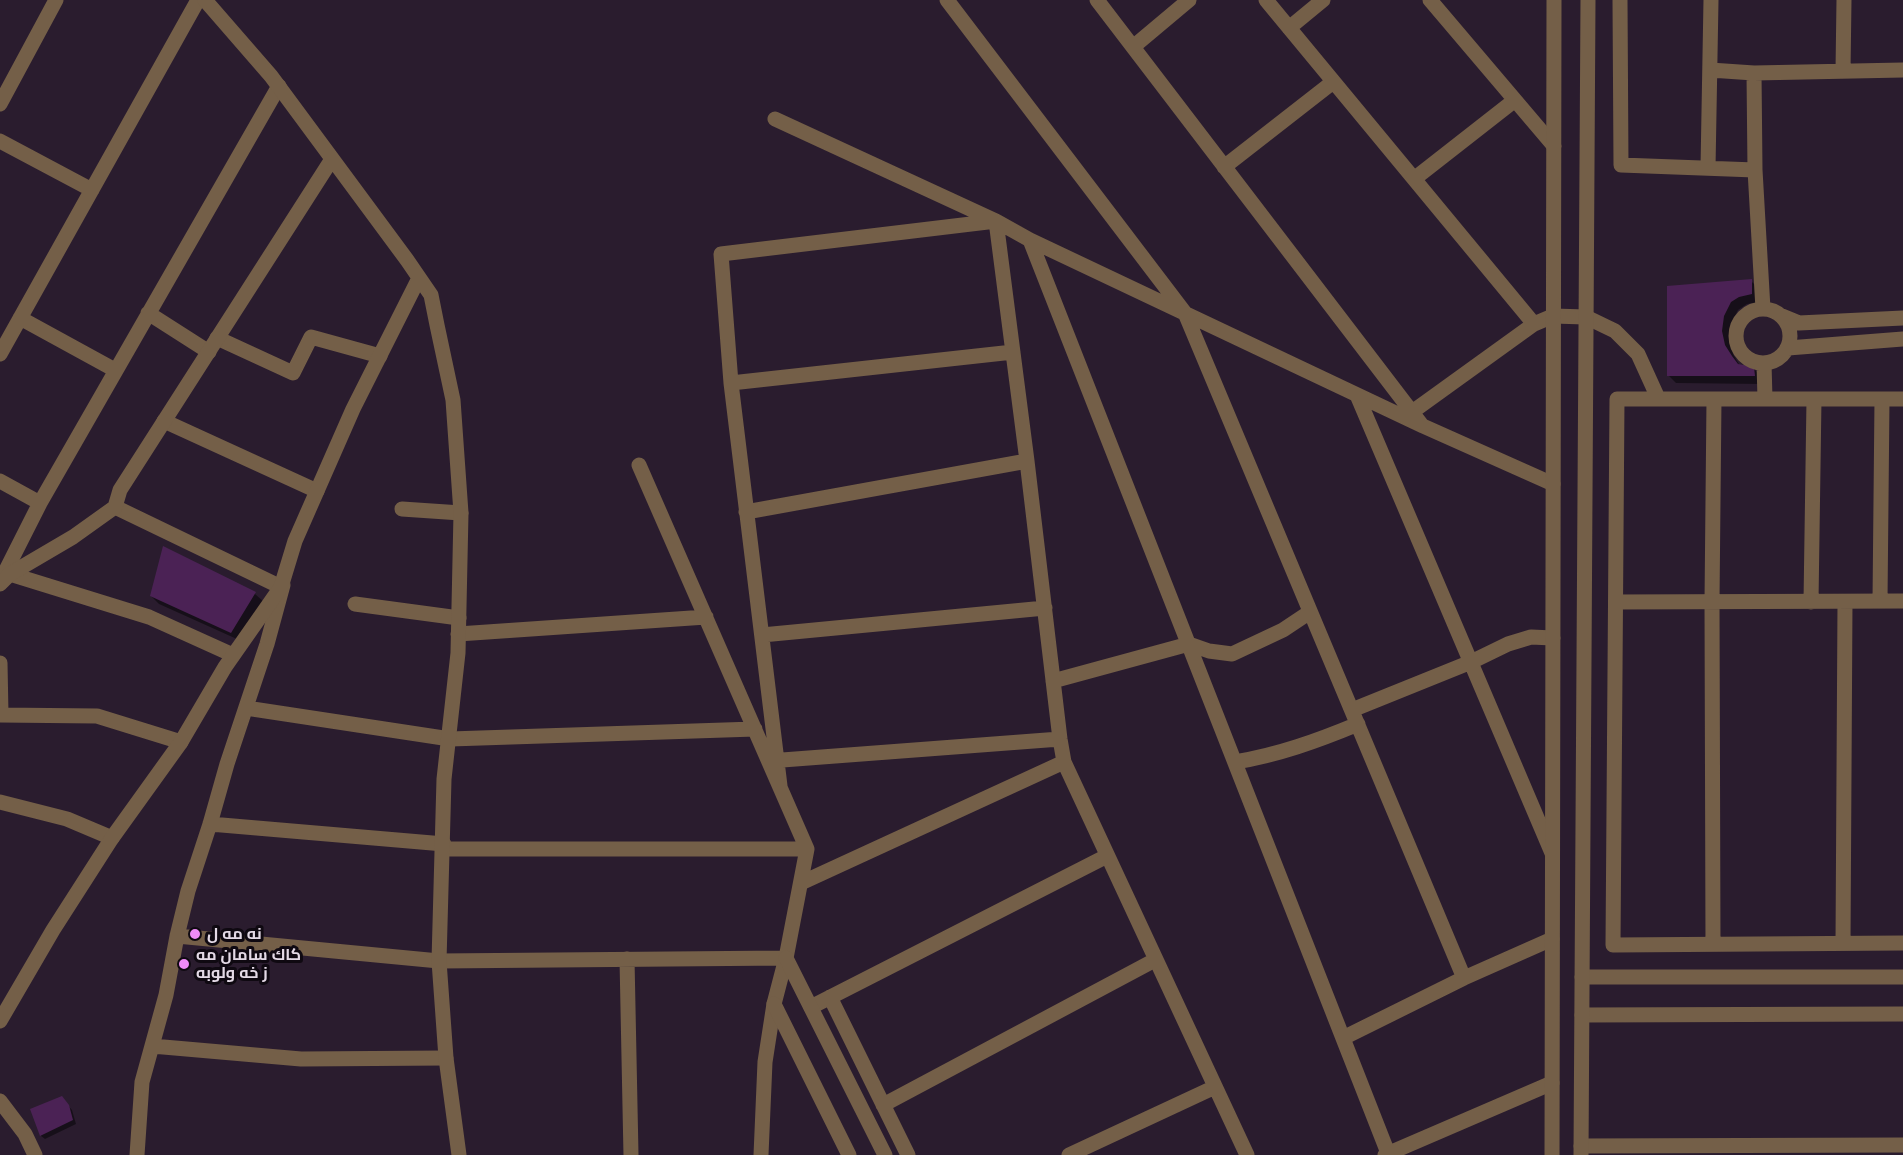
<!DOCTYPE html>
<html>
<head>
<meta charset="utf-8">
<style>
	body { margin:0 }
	canvas { display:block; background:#2a1c2e }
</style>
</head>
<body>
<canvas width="1903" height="1155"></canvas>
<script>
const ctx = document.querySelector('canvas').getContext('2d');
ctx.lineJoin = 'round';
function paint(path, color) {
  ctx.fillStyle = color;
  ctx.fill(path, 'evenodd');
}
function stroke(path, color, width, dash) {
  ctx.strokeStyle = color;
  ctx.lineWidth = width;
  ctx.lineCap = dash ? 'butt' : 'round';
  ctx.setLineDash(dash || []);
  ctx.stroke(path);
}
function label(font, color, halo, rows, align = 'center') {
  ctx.font = font + ' "PT Sans",Cairo,sans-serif';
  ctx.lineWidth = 6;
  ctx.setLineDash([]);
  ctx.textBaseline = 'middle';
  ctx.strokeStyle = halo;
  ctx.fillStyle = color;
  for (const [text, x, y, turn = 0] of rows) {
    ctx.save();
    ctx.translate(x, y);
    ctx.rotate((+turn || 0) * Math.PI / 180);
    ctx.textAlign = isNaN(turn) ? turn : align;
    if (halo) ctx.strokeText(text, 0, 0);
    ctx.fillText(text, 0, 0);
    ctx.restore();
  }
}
paint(new Path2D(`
	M1751 281 1759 289 1760 302 1747 304 1738 310 1731 324 1730 340 1733 354 1740 366 1753 368 1761 376V384L1676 383 1668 375V288Z
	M164 548 255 594 263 601 239 640 159 604 151 596Z
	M61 1098 72 1110 76 1124 45 1139 41 1136 32 1110Z`), '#0007');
paint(new Path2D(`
	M1752 279V294L1739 297 1731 302 1724 316 1722 331 1725 345 1732 356 1738 364 1754 367 1755 376H1667V286Z
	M163 546 256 592 231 633 150 596Z
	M62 1096 69 1105 73 1120 40 1136 30 1109Z`), '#4b2255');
stroke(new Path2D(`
	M947 0 1185 313 1464 978
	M1097 0 1421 424
	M1266 0 1534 324
	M1430 0 1554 146
	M1620 0 1621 165 1755 170
	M1289 28 1323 0
	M1133 47 1189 0
	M1710 70 1754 73 1903 70
	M1843 71 1844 0
	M1754 73 1755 170 1763 309
	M0 104 56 0
	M775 119 996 221 1030 240 1423 426 1553 484
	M0 141 92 190
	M1224 167 1333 82
	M1708 168 1711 0
	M1414 179 1515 100
	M1030 240 1388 1153
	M1736 336a27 27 0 1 1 54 0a27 27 0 1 1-54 0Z
	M148 313 209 352
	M1782 316 1799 323 1903 318
	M20 318 115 370
	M217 338 293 373 311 337 380 356
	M1788 348 1903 339
	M0 354 198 0
	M1764 363 1765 399
	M731 383 1013 352
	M1357 395 1552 853
	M1903 399H1617L1613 945 1903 943
	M1412 412 1534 324 1553 316 1586 317 1615 331 1638 354 1658 398
	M164 421 317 491
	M639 465 807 849 786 958 774 1004 765 1062 761 1155
	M0 481 40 503
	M115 507 281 587
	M402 509 461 513
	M746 512 1027 461
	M10 574 149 617 233 655
	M0 582 40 503 279 86
	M1880 601 1882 399
	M1616 602 1903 601
	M1811 602 1814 399
	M355 604 459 618
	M458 634 706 617
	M762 635 1045 608
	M0 663 1 715
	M1053 681 1189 644 1209 651 1232 654 1283 630 1310 612
	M246 708 450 739 755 729
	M1352 710 1471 662 1508 644 1531 637 1553 638
	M0 715 97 716 181 742
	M769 761 1060 739
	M1235 762C1278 755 1317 741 1358 724
	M780 786 731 383 721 254 996 221 1027 461 1060 739 1064 762 1247 1155
	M0 802 67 819 112 838
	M210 824 444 844
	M442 849H807
	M801 883 1064 762
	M177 936 439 961 786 958
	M1843 943 1845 602
	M1713 944 1712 602 1714 399
	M627 959 631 1155
	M1582 977H1903
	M830 997 908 1155
	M811 1007 1107 856
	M1582 1015 1903 1014
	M1343 1038 1464 978 1552 939
	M152 1046 301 1059 446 1058
	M0 1101 25 1134 35 1155
	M883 1105 1155 960
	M1581 1146 1903 1145
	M137 1155 142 1082 166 995 177 936 188 891 210 824 227 764 267 644 283 585
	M1069 1155 1215 1087
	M1385 1155 1552 1083`), '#745f48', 15);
stroke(new Path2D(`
	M205 0 271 76 407 260 431 295 437 325 453 400 461 513 458 653 444 779 439 961 446 1058 459 1155
	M0 584 10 574 73 537 115 507 120 490 332 159
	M786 958 885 1155
	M774 1004 849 1155
	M0 1021 53 930 112 838 181 742 225 667 281 587 295 541 353 409 419 278
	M1552 1155 1554 0
	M1581 1155 1588 0`), '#745f48', 15);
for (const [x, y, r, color] of [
	[195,934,6,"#ef8bf7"],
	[184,964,6,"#ef8bf7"]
]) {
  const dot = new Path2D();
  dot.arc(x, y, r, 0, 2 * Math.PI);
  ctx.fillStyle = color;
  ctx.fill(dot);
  stroke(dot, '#0f0911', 2);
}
label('bold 16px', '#e4dae6', '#0f0911', [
	["نه مه ل",207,934],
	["كاك سامان مه",196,955],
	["ز خه ولوبه",196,973]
], 'left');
</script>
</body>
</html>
